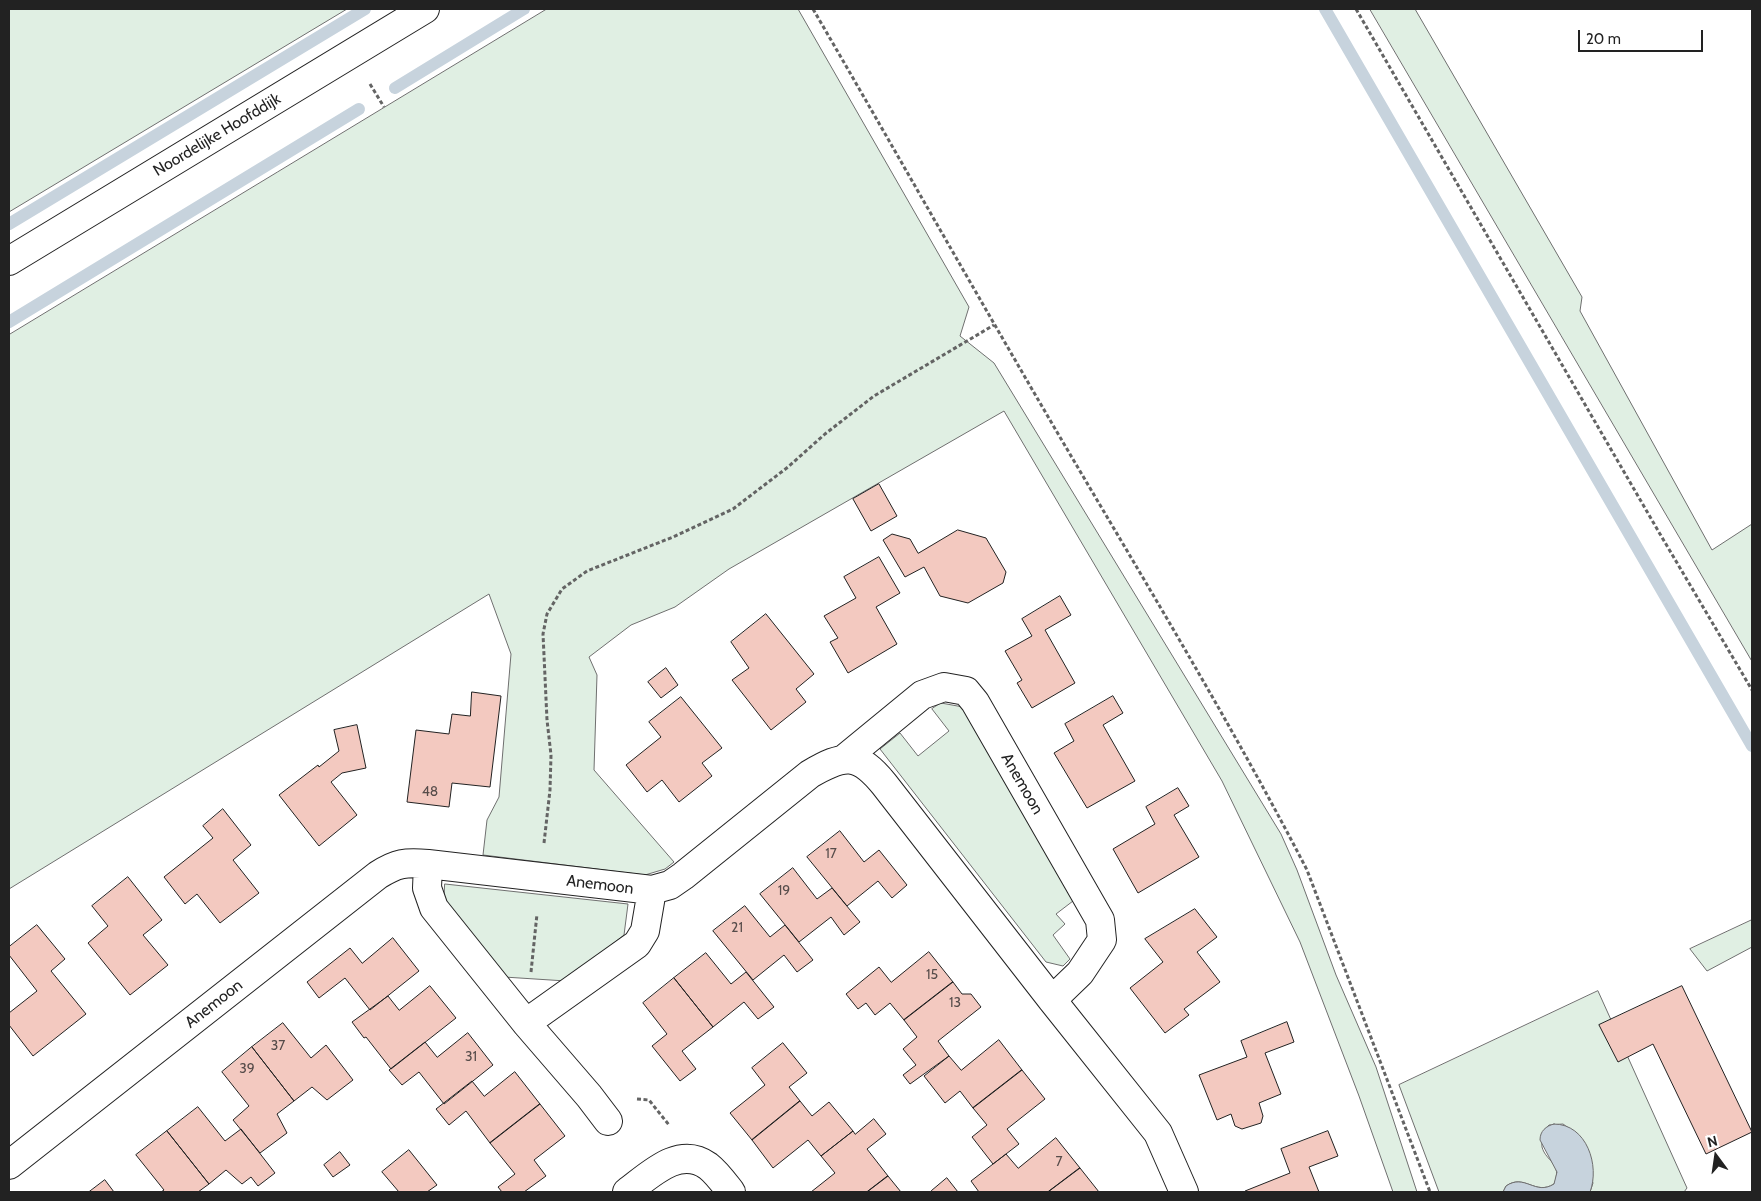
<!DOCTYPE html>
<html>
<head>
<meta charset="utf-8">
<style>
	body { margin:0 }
	#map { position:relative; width:1761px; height:1201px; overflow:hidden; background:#fff; font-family:Cabin,sans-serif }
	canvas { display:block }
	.frame { position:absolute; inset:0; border:10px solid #222; pointer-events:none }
	.north { position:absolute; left:1691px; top:1131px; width:50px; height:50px; -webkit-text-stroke:4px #fff; paint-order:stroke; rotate:346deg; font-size:14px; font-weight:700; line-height:20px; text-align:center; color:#222 }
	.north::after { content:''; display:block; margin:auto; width:18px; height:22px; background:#222; clip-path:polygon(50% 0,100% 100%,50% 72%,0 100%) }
	.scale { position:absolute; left:1578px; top:30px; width:125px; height:22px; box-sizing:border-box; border:2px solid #222; border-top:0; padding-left:6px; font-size:15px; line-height:18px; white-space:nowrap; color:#222; -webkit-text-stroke:4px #fff; paint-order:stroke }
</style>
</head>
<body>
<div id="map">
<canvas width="1761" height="1201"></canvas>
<div class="frame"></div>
<div class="north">N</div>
<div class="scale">20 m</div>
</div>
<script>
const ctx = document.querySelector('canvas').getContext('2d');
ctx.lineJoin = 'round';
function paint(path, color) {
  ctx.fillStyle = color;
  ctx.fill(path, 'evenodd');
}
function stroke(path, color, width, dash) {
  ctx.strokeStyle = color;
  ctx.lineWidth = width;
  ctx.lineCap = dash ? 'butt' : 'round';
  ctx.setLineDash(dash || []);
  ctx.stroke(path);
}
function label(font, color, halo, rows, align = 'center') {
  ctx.font = font + ' Cabin,sans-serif';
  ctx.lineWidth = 4;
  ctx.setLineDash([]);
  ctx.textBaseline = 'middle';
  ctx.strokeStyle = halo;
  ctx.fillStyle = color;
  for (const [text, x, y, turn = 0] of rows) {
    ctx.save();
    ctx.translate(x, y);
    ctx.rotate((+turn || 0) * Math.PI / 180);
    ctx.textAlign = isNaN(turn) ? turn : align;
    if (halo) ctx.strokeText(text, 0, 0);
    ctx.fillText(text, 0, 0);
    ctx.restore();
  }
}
const green = new Path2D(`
	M9 9H347L9 212Z
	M547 9H798L969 307 960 336 994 363 1281 834 1297 870 1336 975 1376 1067 1417 1192H1393L1359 1096 1300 942 1222 781 1004 411 729 569 675 607 631 625 589 657 597 675 594 770 674 862 665 869 645 875 483 855 487 820 499 797 511 654 489 594 9 889V335Z
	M1370 9H1415L1582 297 1580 311 1712 550 1752 524V661Z
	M941 703 963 707 1073 901 1056 914 1065 924 1053 935 1070 959 1063 966 1046 962 880 749 900 733 918 756 949 731 932 709Z
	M445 884 628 904 624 935 566 981 504 977 444 903Z
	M1752 920V947L1707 971 1690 949Z
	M1598 991 1687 1188 1684 1192H1590L1593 1183 1576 1133 1563 1124 1549 1125 1544 1130C1543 1134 1541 1142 1542 1147 1546 1162 1563 1163 1554 1184 1535 1196 1524 1173 1506 1186L1503 1192H1439L1399 1085Z`);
paint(green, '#e0efe3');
stroke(green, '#6f6f6f', 1);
const water = new Path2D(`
	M1554 1124C1587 1124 1600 1166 1590 1192H1503L1506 1186C1525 1173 1535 1196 1554 1184L1557 1172 1540 1140C1540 1131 1546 1126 1554 1124Z`);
paint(water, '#c7d3dd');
stroke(water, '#6f6f6f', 1);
stroke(new Path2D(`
	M1325 9 1752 746
	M395 88 524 9
	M9 224 365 9
	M9 322 359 109`), '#c7d3dd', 12);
const building = new Path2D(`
	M879 484 897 516 871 531 853 499Z
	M958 530 986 538 1006 572 1003 583 968 603 940 596 924 567 905 577 883 540 892 534 910 539 918 553Z
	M879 557 900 593 876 607 897 644 848 673 830 642 838 638 824 616 856 598 844 577Z
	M1060 596 1071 615 1045 630 1075 683 1032 708 1017 683 1022 680 1005 651 1032 636 1022 619Z
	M766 614 814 674 796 689 806 702 771 730 732 680 749 668 731 642Z
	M666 668 678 685 661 698 648 682Z
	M472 692 501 696 490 787 452 783 449 807 407 802 416 730 449 734 452 714 470 716Z
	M1113 696 1123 713 1103 725 1135 781 1087 808 1054 753 1074 741 1065 724Z
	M681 697 722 748 702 763 712 776 679 802 662 780 647 792 626 765 661 737 649 722Z
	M357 725 366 768 342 773 331 782 357 815 319 846 279 795 318 765 319 767 339 751 334 730Z
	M1178 788 1189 806 1174 815 1199 857 1138 893 1113 849 1155 824 1146 807Z
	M223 809 251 845 233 860 259 893 220 923 197 894 185 904 164 877 213 838 203 826Z
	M840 831 864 862 879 850 907 885 892 898 878 881 847 906 807 857Z
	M793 868 817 899 832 888 860 922 844 935 831 917 799 942 760 894Z
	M128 877 162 920 143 935 168 965 130 995 88 943 108 926 92 906Z
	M745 906 770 937 785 925 813 960 797 972 784 955 753 980 713 931Z
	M1195 909 1217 937 1197 952 1220 982 1184 1009 1189 1015 1165 1033 1130 988 1163 962 1145 939Z
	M37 925 65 959 51 971 86 1014 33 1056 9 1025V1013L37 991 9 955V947Z
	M393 938 419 971 370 1010 345 978 319 998 307 982 350 948 362 963Z
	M929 952 953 982 904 1020 890 1003 875 1015 866 1003 858 1009 846 994 879 967 891 982Z
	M706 953 731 984 746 972 774 1007 758 1019 744 1002 713 1027 674 978Z
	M674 978 713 1027 682 1051 696 1069 680 1081 652 1046 667 1034 643 1003Z
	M953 982 962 994H971L981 1007 938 1041 949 1056 910 1084 903 1075 916 1065 903 1049 917 1037 904 1020Z
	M430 986 456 1018 391 1069 366 1037 364 1038 352 1022 388 996 399 1010Z
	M1682 986 1752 1132 1706 1154 1653 1044 1618 1062 1599 1025Z
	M1287 1022 1294 1042 1265 1053 1281 1094 1259 1103 1263 1116 1261 1123 1242 1129 1235 1126 1231 1114 1217 1120 1199 1075 1247 1057 1241 1041Z
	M283 1023 311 1058 326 1045 353 1080 327 1100 312 1087 294 1101 252 1047Z
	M468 1033 493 1065 444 1104 419 1072 402 1085 389 1070 425 1042 437 1057Z
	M999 1040 1022 1070 973 1108 960 1091 945 1103 924 1076 949 1056 961 1070Z
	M783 1043 807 1073 789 1087 800 1101 752 1140 730 1113 765 1085 752 1068Z
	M252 1047 294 1101 277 1114 287 1133 260 1153 233 1120 249 1106 222 1072Z
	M1022 1070 1045 1099 1007 1129 1019 1144 993 1164 972 1137 987 1125 973 1108Z
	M515 1072 540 1104 490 1143 466 1111 449 1125 436 1109 472 1081 484 1096Z
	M800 1101 812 1116 829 1102 853 1131 821 1156 808 1140 773 1168 752 1140Z
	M540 1104 565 1136 534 1160 546 1176 524 1192H502L498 1187 515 1174 490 1143Z
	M198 1107 225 1141 241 1129 275 1173 258 1186 251 1177 242 1184 226 1170 209 1184 167 1131Z
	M874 1119 886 1134 867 1149 888 1176 867 1192H811L835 1173 821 1156 853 1131 855 1134Z
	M167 1131 209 1184 198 1192H161L164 1190 136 1155Z
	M1328 1131 1338 1156 1309 1167 1319 1192H1245V1191L1290 1173 1281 1149Z
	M1056 1138 1080 1168 1048 1192H979L971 1181 1006 1154 1018 1168Z
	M409 1150 437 1185 427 1192H399L382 1172Z
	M340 1152 350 1165 333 1177 324 1165Z
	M1080 1168 1099 1192H1048Z
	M888 1176 901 1192H867Z
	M947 1178 958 1192H930L931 1191Z
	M105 1180 114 1192H89Z`);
paint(building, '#f3c9c0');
stroke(building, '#222', 1);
const minor = new Path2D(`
	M9 261 425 9
	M844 759 922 695 944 687 966 691 975 702 1100 920 1102 940 1080 973 1052 1000
	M428 864 427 888 434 908 526 1023 589 1096 608 1121
	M526 1023 637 944 645 931 652 890
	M9 1165 378 875C397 863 405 862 428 864L652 890 670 885 683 876 810 774C844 754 858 752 884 784L1052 1000 1158 1133 1184 1192
	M627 1192C650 1175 679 1145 708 1166 717 1173 724 1183 731 1192`);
stroke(minor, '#222', 30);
stroke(new Path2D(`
	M813 9C895 150 975 292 1057 432 1142 577 1230 721 1307 870L1430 1192
	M1356 9 1660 534 1752 690
	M370 84 384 107
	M544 843 550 790 551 755 547 720 543 634 547 614 562 589 587 571 673 537 733 509 788 467 825 434 874 396 994 325
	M531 972 537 914
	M637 1099 649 1100 669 1125`), '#646464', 3, [4, 2.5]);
stroke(minor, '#fff', 28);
label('14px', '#564c4a', null, [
	["48",430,792],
	["17",831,854],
	["19",784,891],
	["21",737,928],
	["15",932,975],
	["13",955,1003],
	["37",278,1046],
	["31",471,1057],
	["39",247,1069],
	["7",1059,1162]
]);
label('16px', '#222', '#fff', [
	["Noordelijke Hoofddijk",217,135,-31],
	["Anemoon",1022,784,60],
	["Anemoon",600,885,7],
	["Anemoon",214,1004,-38]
]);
</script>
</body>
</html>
